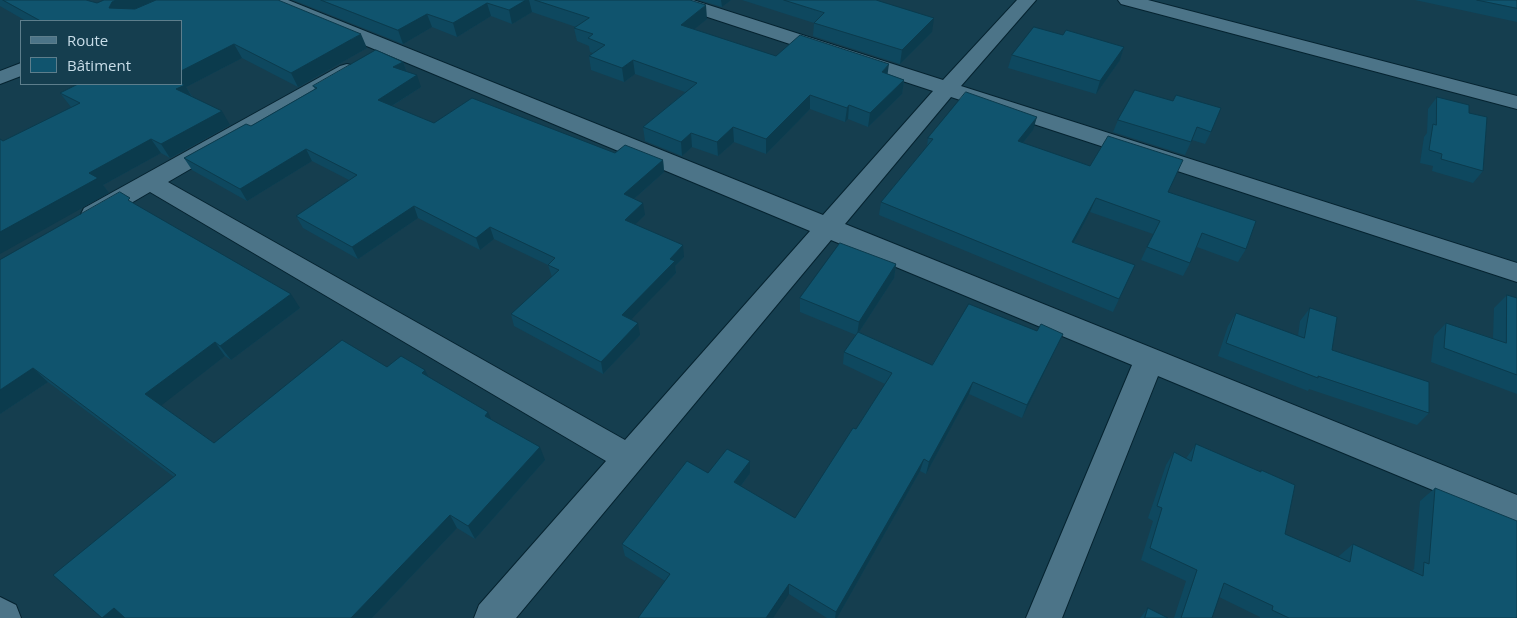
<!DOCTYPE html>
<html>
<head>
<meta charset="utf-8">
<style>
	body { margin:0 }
	#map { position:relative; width:1517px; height:618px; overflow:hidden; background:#153e4f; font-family:"Open Sans",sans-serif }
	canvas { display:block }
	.legend { position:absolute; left:20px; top:20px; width:162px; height:65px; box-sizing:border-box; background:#153e4f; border:1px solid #5d7e8c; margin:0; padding:6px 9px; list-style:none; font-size:15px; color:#c8dde8 }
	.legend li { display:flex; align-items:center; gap:10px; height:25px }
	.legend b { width:25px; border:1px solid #5d7e8c }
</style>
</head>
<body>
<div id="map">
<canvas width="1517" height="618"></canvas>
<ul class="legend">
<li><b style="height:6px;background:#4c7488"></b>Route</li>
<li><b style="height:14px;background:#10546e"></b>Bâtiment</li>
</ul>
</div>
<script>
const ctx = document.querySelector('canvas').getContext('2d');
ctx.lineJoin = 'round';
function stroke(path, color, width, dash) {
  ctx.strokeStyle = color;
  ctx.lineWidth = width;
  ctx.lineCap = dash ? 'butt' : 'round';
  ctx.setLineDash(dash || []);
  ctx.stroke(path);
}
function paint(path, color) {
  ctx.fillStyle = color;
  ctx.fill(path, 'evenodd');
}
const minor = new Path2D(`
	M263 0H288L823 215 933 91 668 4 665 0H693L943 80 1017 0H1036L961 86 1517 263V282L951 97 845 224 1517 495V525L1158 376 1062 618H1026L1132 365 831 240 516 618H474L479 605 606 461 150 192 102 220 93 222 84 220 81 214 84 208 340 66 347 64 354 66 357 70 354 74 168 182 625 440 810 231 266 4Z
	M1118 0H1148L1517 96V109L1121 4Z
	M21 63V76L0 84V71Z
	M0 597 16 605 21 618H0Z`);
stroke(minor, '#052330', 2);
paint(minor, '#4c7488');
paint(new Path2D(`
	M0 0H86L97 3 104 0H155L134 9 367 48 298 87 242 58 186 87 192 96 230 125 170 158 161 153 103 185 109 193 3 141 71 107 60 93 181 84V21H26L0 6Z
	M293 0H690L707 19 694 29 776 56 888 74 904 80 902 94 868 127 848 119 845 122 810 109 766 154 734 142 718 156 692 147 682 156 645 141 643 127 685 92 635 74 624 82 591 70 589 56 593 53 590 52 589 46 577 41 574 28 576 27 532 12 512 24 491 16 457 37 432 27 403 44Z
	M699 0H731L722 7Z
	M742 0H876L932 32 900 64 813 36 814 23Z
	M1415 0H1517V22Z
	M1063 35 1124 47 1120 60 1096 94 1008 68 1012 55Z
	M403 62 407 72 421 87 392 106 434 123 663 160 664 172 634 199 645 215 635 224 684 257 675 266 676 273 631 319 640 335 603 374 514 326 511 314 552 277 548 265 494 239 480 250 418 218 358 259 303 228 296 216 349 180 312 161 247 201 192 170 184 158 251 126 315 89 313 86Z
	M1135 90 1211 132 1205 144 1192 140 1185 155 1113 132 1118 120Z
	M1437 97 1469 113 1483 171 1473 183 1432 171 1433 166 1420 163 1424 137 1427 133 1428 109Z
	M1033 130 1023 143 1168 192 1246 249 1238 262 1197 247 1190 263 1183 276 1141 260 1153 234 1090 212 1074 242 1135 265 1113 312 879 215 881 202 927 146 928 138Z
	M133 203 300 308 231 360 225 356 161 405 214 443 387 367 429 377 491 420 545 460 475 539 457 528 372 618H102L174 477 48 382 0 414V260Z
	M896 264 894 278 859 332 932 365 1037 331 1063 334 1057 346 1022 418 969 394 926 474 920 471 837 618H827L789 594 665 581 625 556 622 544 708 473H750L741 486 795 518 856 429 885 384 843 364 844 352 856 335 800 312V298Z
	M1507 295 1517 298V394L1431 362 1434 336 1446 323 1493 338 1494 308Z
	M1310 308 1332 350 1429 413 1417 425 1309 389 1308 391 1218 356 1228 326 1236 313 1298 336 1300 321Z
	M1196 444 1260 472 1261 470 1285 534 1339 558V556L1353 544 1412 571 1414 569 1420 501 1435 488 1517 618H1260V617L1219 597 1212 618H1174L1186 581 1141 560 1153 521 1148 518 1166 465 1174 452 1186 459 1187 457Z
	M1148 608 1168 618H1140Z`), '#0e485f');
paint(new Path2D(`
	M116 0H155L120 15 109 8 112 2Z
	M526 0H529L532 12 512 24 509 10Z
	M721 0H731L722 7Z
	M487 3 491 16 457 37 453 23Z
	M706 5 707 19 682 39 681 25Z
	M427 14 432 27 403 44 398 30Z
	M934 18 932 32 900 64 902 50Z
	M361 34 367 48 298 87 291 73Z
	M234 44 242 58 186 87 193 99 185 103 173 84H181V71Z
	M1124 47 1120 60 1096 94 1100 81Z
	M633 60 635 74 624 82 622 68Z
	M403 62 407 73 393 67Z
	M889 64 887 78 882 72Z
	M417 75 421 87 382 112 378 100Z
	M904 80 902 94 868 127 870 113Z
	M810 95V109L766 154V139Z
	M849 105 848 119 845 122 847 108Z
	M222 111 230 125 170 158 161 144Z
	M1037 117 1033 130 1014 154 1018 141Z
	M733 127 734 142 718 156 717 142Z
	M691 133 692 147 682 156 681 142Z
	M151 139 161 153 103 185 109 193 0 254V232L89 173Z
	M306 149 312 161 247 201 240 189Z
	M663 160 664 172 626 206 624 194Z
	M1096 198 1090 212 1067 255 1072 242Z
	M643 203 645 215 627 232 625 220Z
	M414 206 418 218 358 259 352 247Z
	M490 227 494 239 480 250 476 238Z
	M683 245 684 257 675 266 676 273 624 327 622 315 670 259Z
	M896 264 894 278 857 335 859 322Z
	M291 294 300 308 231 360 220 346Z
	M638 323 640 335 603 374 601 362Z
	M1063 334 1057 346 1022 418 1027 405Z
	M215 342 225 356 158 408 145 394Z
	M33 368 48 382 0 414V390Z
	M425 370 432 384 422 373Z
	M973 382 969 394 926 474 929 462Z
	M488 412 494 426 485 416Z
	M540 447 545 460 475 539 468 526Z
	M924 459 920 471 837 618H835L836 612Z
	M750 461V473L735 494 734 482Z
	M450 515 457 528 372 618H351Z
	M789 584V594L773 618H766Z
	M114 608 128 618H102Z`), '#0b3b4d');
const building = new Path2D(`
	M3 0H86L97 3 104 0H116L112 2 109 8 135 9 156 0H278L361 34 291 73 234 44 181 71V21H41Z
	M321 0H526L509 10 487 3 453 23 427 14 398 30Z
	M535 0H690L706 5 681 25 776 56 800 35 889 64 882 72 904 80 870 113 849 105 847 108 810 95 766 139 733 127 717 142 691 133 681 142 643 127 697 83 633 60 622 68 589 56 605 45 588 38 593 34 574 28 589 18Z
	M784 0H876L934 18 902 50 814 23 824 13Z
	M1477 0H1517V8Z
	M1034 27 1063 35 1066 30 1124 47 1100 81 1012 55Z
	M376 50 403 62 393 67 417 75 378 100 434 123 472 98 615 153 625 145 663 160 624 194 643 203 625 220 683 245 670 259 675 261 622 315 638 323 601 362 511 314 559 270 548 265 555 258 490 227 476 238 414 206 352 247 296 216 357 175 306 149 240 189 184 158 246 124 251 126 317 88 313 86Z
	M181 83 185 85 176 89 222 111 161 144 151 139 89 173 98 178 0 232V139L3 141 80 103 60 93 78 84H181Z
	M1135 90 1173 101 1176 95 1221 108 1211 132 1197 127 1191 142 1118 120Z
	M966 92 1037 117 1018 141 1090 166 1108 136 1183 160 1168 192 1256 221 1246 249 1202 233 1190 263 1147 247 1160 221 1096 198 1072 242 1135 265 1119 299 881 202 933 139 928 138Z
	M1437 97 1469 105V113L1487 117 1483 171 1441 159 1442 154 1429 150 1433 124 1436 125Z
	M120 192 130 198 128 200 291 294 220 346 215 342 145 394 214 443 342 340 387 367 401 356 425 370 422 373 488 412 485 416 540 447 468 526 450 515 351 618H125L114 608 102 618 53 575 176 475 33 368 0 390V260Z
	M840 243 896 264 859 322 800 298Z
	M1507 295 1517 298V375L1444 348 1446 323 1506 343Z
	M969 304 1037 331 1041 324 1063 334 1027 405 973 382 929 462 924 459 836 612 789 584 766 618H638L670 574 622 544 687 461 708 473 727 449 750 461 734 482 795 518 853 428 856 429 892 373 844 352 858 332 932 365Z
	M1310 308 1337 317 1332 350 1429 382V413L1318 376V378L1226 343 1236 313 1304 338Z
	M1196 444 1261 472V470L1295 485 1285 534 1350 562 1353 544 1423 576 1424 562 1429 564 1435 488 1517 521V618H1289L1272 610 1273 606 1224 583 1212 618H1181L1197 570 1150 548 1162 508 1157 506 1174 452 1191 461Z
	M1148 608 1168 618H1145Z`);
paint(building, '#10546e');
stroke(building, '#0b3b4d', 1);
</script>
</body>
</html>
